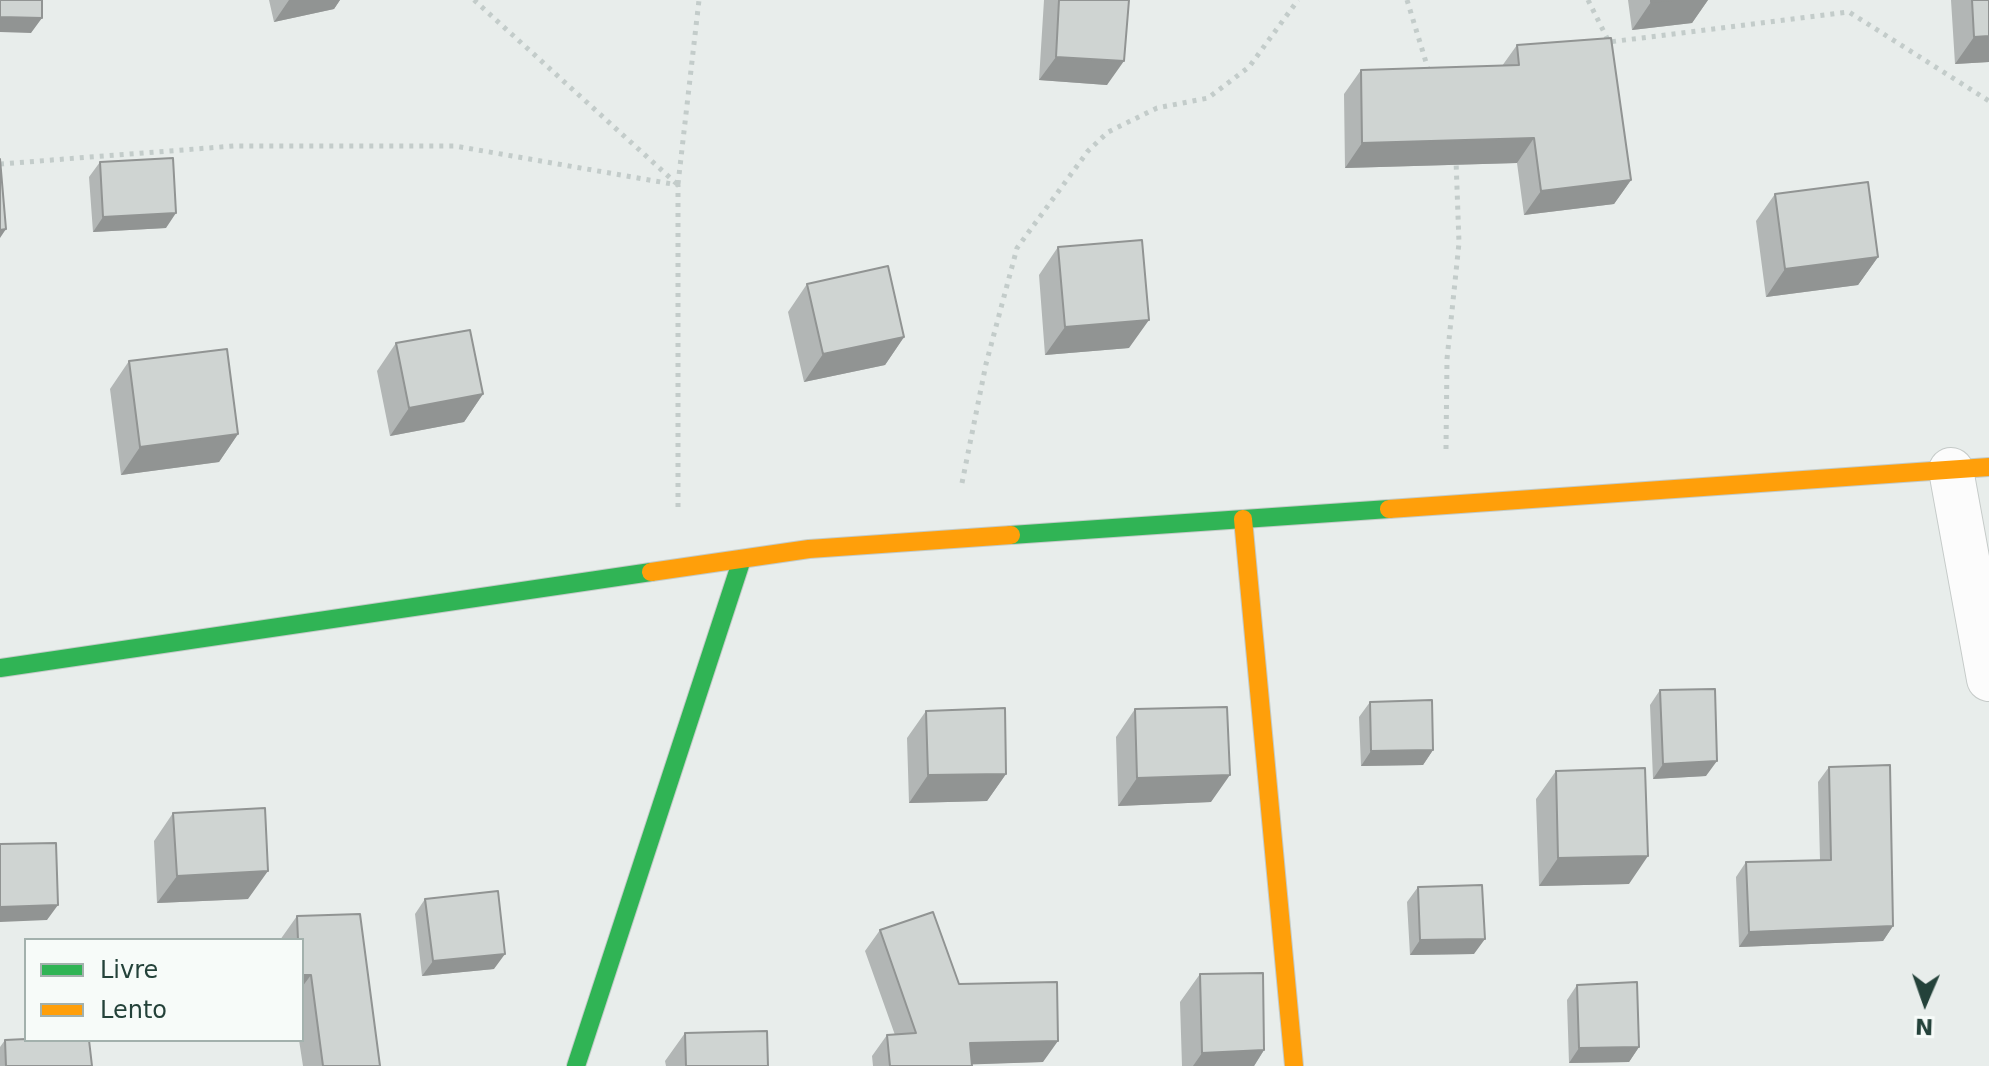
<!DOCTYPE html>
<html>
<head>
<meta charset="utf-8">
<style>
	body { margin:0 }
	#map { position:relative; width:1989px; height:1066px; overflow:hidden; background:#e8edeb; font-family:"DejaVu Sans",sans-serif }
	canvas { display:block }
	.legend { position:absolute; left:24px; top:938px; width:280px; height:104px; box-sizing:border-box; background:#f7fbf9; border:2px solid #a3b1ad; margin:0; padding:10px 14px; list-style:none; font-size:24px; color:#24423a }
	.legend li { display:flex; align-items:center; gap:16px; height:40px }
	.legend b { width:40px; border:2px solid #a3b1ad }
	.north { position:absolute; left:1885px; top:962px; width:80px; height:80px; -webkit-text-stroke:6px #f7fbf9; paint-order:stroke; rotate:182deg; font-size:22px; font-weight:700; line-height:32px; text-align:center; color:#24423a }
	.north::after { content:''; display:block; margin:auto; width:28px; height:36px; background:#24423a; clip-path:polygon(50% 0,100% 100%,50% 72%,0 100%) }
</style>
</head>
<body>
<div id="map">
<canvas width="1989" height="1066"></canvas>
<ul class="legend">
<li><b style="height:10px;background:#30b455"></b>Livre</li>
<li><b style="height:10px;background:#ff9f0a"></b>Lento</li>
</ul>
<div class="north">N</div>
</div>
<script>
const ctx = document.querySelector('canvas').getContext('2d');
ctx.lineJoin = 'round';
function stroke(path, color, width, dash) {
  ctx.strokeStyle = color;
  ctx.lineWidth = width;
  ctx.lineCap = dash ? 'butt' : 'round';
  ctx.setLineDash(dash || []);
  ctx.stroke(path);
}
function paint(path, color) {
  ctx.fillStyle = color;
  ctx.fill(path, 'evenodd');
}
const street = new Path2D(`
	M1951 470 1989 679`);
const fast = new Path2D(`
	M1011 535 1389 509
	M0 668 651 572
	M576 1066 742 559`);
const slow = new Path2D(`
	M1389 509 1989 467
	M1243 519 1294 1066
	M651 572 809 549 1011 535`);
stroke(street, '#c5cac8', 46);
stroke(fast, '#c3cbc8', 20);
stroke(slow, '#c3cbc8', 20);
stroke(new Path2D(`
	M474 0 677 184
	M1407 0 1429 72
	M1588 0 1609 42 1849 12 1989 101
	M0 164 234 146H455L678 185V512
	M678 184 699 0
	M1446 449 1447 359 1459 243 1456 160
	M962 483 986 364 1017 248 1088 151 1108 132 1157 108 1208 98 1249 67 1298 0`), '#c3ccca', 5, [4, 6]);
stroke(street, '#fcfcfc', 44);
stroke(fast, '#30b455', 18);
stroke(slow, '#ff9f0a', 18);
paint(new Path2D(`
	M269 0H340L334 9 274 22Z
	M1044 0H1129L1107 85 1039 80Z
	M1628 0H1708L1692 23 1632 30Z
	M1951 0H1989V62L1955 64Z
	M1517 45 1631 180 1614 204 1524 215 1517 163 1345 168 1344 94 1361 70 1502 66Z
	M100 162 166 228 93 232 89 177Z
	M1775 194 1878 257 1858 285 1766 297 1756 221Z
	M1058 247 1129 348 1045 355 1039 275Z
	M807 284 904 337 885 365 804 382 788 312Z
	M396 343 483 394 464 422 390 436 377 371Z
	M129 361 238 434 219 462 121 475 110 389Z
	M1660 690 1706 776 1653 779 1650 705Z
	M1370 702 1433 750 1423 765 1361 766 1359 717Z
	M1135 709 1211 802 1118 806 1116 737Z
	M926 711 1006 774 987 801 909 803 907 738Z
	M1829 767 1893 926 1883 941 1739 947 1736 877 1746 862 1820 860 1818 782Z
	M1556 771 1629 884 1539 886 1536 799Z
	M173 813 248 899 157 903 154 841Z
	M1418 887 1474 954 1410 955 1407 902Z
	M425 899 494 969 422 976 415 914Z
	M297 916 380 1066H303L299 1040H302V940H280Z
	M880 930 959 984 1043 1062 972 1064V1066H873L872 1056 887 1035H895L865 951Z
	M1200 974 1264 1050 1254 1066H1182L1180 1002Z
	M1577 985 1639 1047 1629 1062 1569 1063 1567 1000Z
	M685 1033 768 1066H666L665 1061Z
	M5 1040 92 1066H0V1047Z`), '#b2b6b5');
paint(new Path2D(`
	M289 0H340L334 9 274 22Z
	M1672 0H1708L1692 23 1632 30 1651 2Z
	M0 17 42 18 31 33 0 32Z
	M1989 36V62L1955 64 1974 37Z
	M1056 57 1124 61 1107 85 1039 80Z
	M1534 138 1517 163 1345 168 1362 143Z
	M1631 180 1614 204 1524 215 1541 191Z
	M176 213 166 228 93 232 103 217Z
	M6 229 0 238V230Z
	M1878 257 1858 285 1766 297 1785 269Z
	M1149 320 1129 348 1045 355 1065 327Z
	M904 337 885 365 804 382 823 354Z
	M483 394 464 422 390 436 409 408Z
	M238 434 219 462 121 475 140 447Z
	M1433 750 1423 765 1361 766 1371 751Z
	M1717 761 1706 776 1653 779 1663 764Z
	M1006 774 987 801 909 803 928 775Z
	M1230 775 1211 802 1118 806 1137 778Z
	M1648 856 1629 884 1539 886 1558 858Z
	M268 871 248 899 157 903 177 876Z
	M58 905 47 920 0 922V907Z
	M1893 926 1883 941 1739 947 1749 932Z
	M1485 939 1474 954 1410 955 1420 940Z
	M505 954 494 969 422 976 433 961Z
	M302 975H311L302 987Z
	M1058 1041 1043 1062 955 1065 970 1043Z
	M1639 1047 1629 1062 1569 1063 1579 1048Z
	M1264 1050 1254 1066H1193L1202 1053Z`), '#919493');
const building = new Path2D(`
	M0 0H42V18L0 17Z
	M1059 0H1129L1124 61 1056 57Z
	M1651 0H1672L1651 2Z
	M1972 0H1989V36L1974 37Z
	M1611 38 1631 180 1541 191 1534 138 1362 143 1361 70 1519 65 1517 45Z
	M173 158 176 213 103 217 100 162Z
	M0 159 6 229 0 230Z
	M1868 182 1878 257 1785 269 1775 194Z
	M1142 240 1149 320 1065 327 1058 247Z
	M888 266 904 337 823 354 807 284Z
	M470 330 483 394 409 408 396 343Z
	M227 349 238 434 140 447 129 361Z
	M1715 689 1717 761 1663 764 1660 690Z
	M1432 700 1433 750 1371 751 1370 702Z
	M1227 707 1230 775 1137 778 1135 709Z
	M1005 708 1006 774 928 775 926 711Z
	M1890 765 1893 926 1749 932 1746 862 1831 860 1829 767Z
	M1645 768 1648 856 1558 858 1556 771Z
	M265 808 268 871 177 876 173 813Z
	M56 843 58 905 0 907V844Z
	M1482 885 1485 939 1420 940 1418 887Z
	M498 891 505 954 433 961 425 899Z
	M933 912 959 984 1057 982 1058 1041 970 1043 972 1066H890L887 1035 916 1033 880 930Z
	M360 914 380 1066H323L311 975H302V940H298L297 916Z
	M1263 973 1264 1050 1202 1053 1200 974Z
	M1637 982 1639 1047 1579 1048 1577 985Z
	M767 1031 768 1066H686L685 1033Z
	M26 1039 89 1040 92 1066H6L5 1040Z`);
paint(building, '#cfd4d2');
stroke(building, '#919493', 2);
</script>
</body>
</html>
